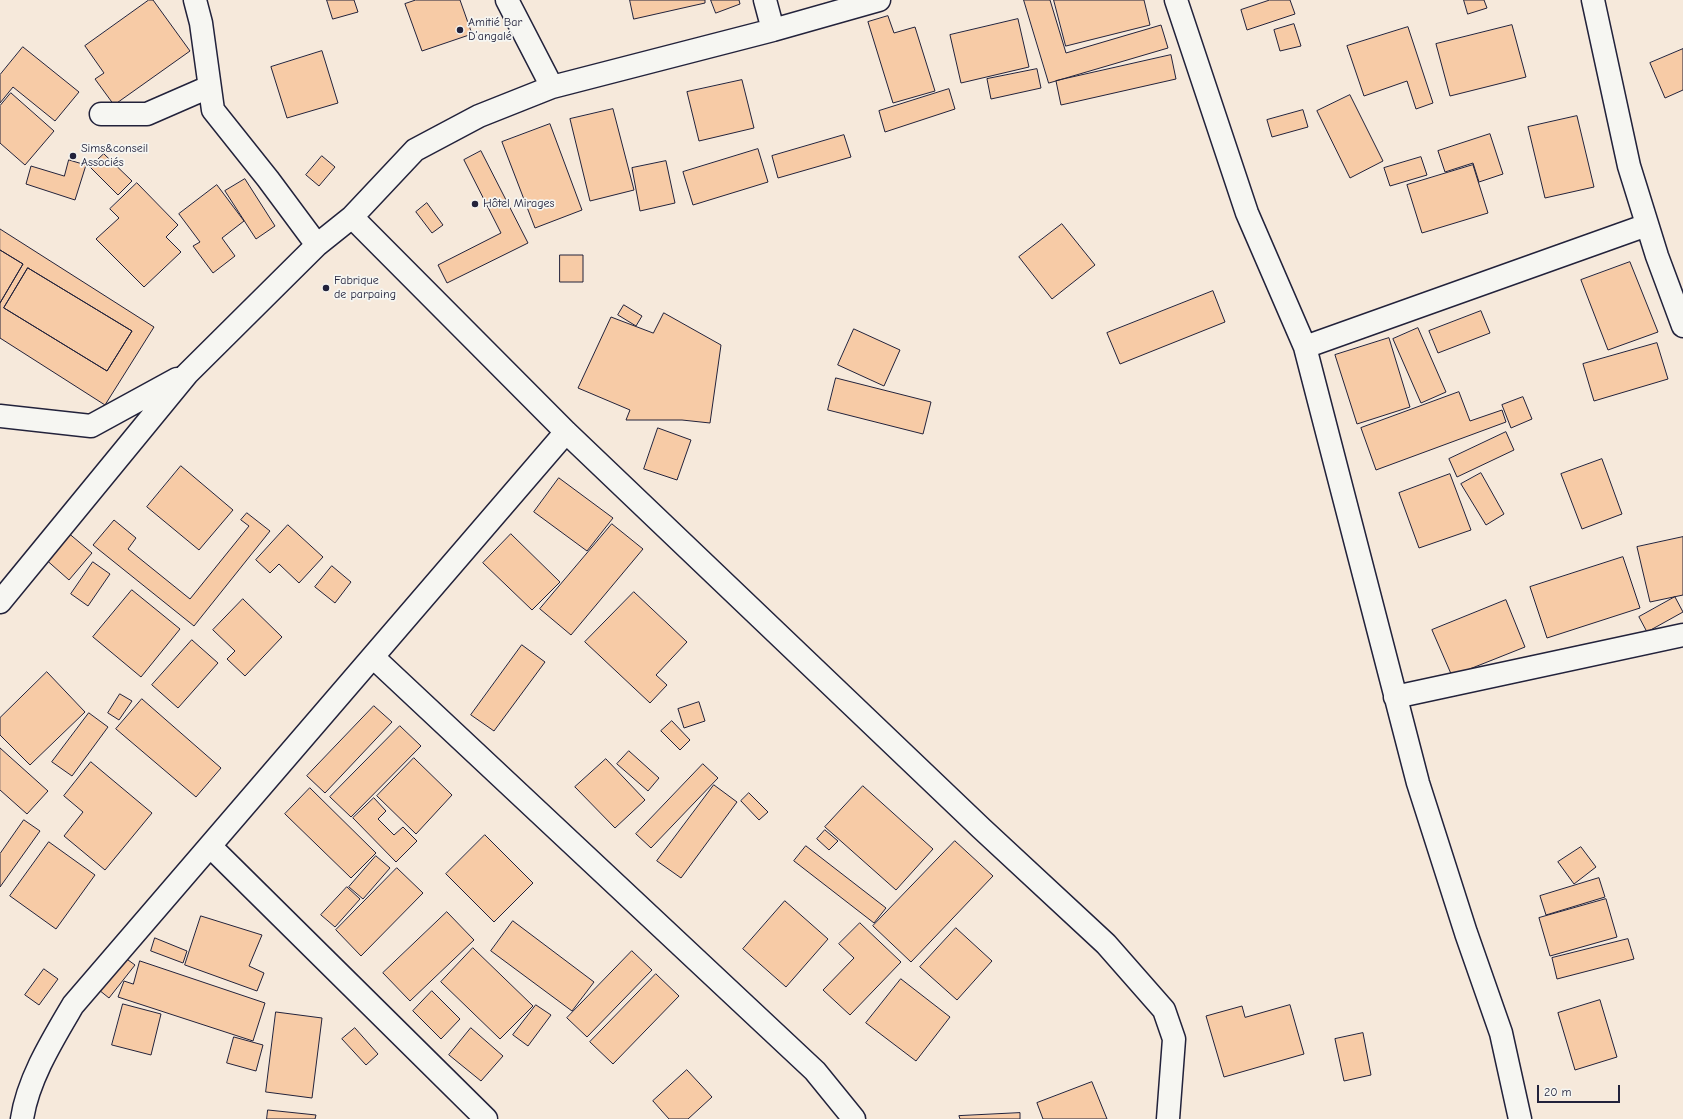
<!DOCTYPE html>
<html>
<head>
<meta charset="utf-8">
<style>
	body { margin:0 }
	#map { position:relative; width:1683px; height:1119px; overflow:hidden; background:#f6e9db; font-family:"Comic Neue",sans-serif }
	canvas { display:block }
	.scale { position:absolute; left:1537px; top:1085px; width:83px; height:18px; box-sizing:border-box; border:2px solid #22223b; border-top:0; padding-left:5px; font-size:12px; line-height:14px; white-space:nowrap; color:#22223b; -webkit-text-stroke:3px #f6f6f2; paint-order:stroke }
</style>
</head>
<body>
<div id="map">
<canvas width="1683" height="1119"></canvas>
<div class="scale">20 m</div>
</div>
<script>
const ctx = document.querySelector('canvas').getContext('2d');
ctx.lineJoin = 'round';
function paint(path, color) {
  ctx.fillStyle = color;
  ctx.fill(path, 'evenodd');
}
function stroke(path, color, width, dash) {
  ctx.strokeStyle = color;
  ctx.lineWidth = width;
  ctx.lineCap = dash ? 'butt' : 'round';
  ctx.setLineDash(dash || []);
  ctx.stroke(path);
}
function label(font, color, halo, rows, align = 'center') {
  ctx.font = font + ' "Comic Neue",sans-serif';
  ctx.lineWidth = 3.5;
  ctx.setLineDash([]);
  ctx.textBaseline = 'middle';
  ctx.strokeStyle = halo;
  ctx.fillStyle = color;
  for (const [text, x, y, turn = 0] of rows) {
    ctx.save();
    ctx.translate(x, y);
    ctx.rotate((+turn || 0) * Math.PI / 180);
    ctx.textAlign = isNaN(turn) ? turn : align;
    if (halo) ctx.strokeText(text, 0, 0);
    ctx.fillText(text, 0, 0);
    ctx.restore();
  }
}
const building = new Path2D(`
	M149 0H153L190 51 114 105 95 79 104 73 85 46Z
	M327 0H354L358 12 333 19Z
	M416 0H460L472 34 422 51 405 4Z
	M630 0H705V3L634 19Z
	M711 0H739L740 4 716 13Z
	M1024 0H1050L1066 53 1161 25 1168 48 1049 83Z
	M1054 0H1144L1150 25 1066 46Z
	M1270 0H1290L1295 14 1247 30 1241 10Z
	M1464 0H1484L1487 8 1468 14Z
	M888 16 894 33 915 27 935 91 893 103 868 22Z
	M1018 19 1029 67 961 83 950 35Z
	M1294 24 1301 46 1280 51 1274 30Z
	M1512 25 1526 77 1450 96 1436 44Z
	M1408 27 1433 103 1416 109 1407 81 1364 96 1347 46Z
	M23 47 79 92 55 121 13 87 0 103V75Z
	M1683 49V90L1665 98 1650 63Z
	M322 51 338 103 287 118 271 67Z
	M1171 55 1176 79 1061 105 1056 81Z
	M1037 69 1041 88 991 99 987 79Z
	M742 80 754 128 699 141 687 92Z
	M949 89 955 109 885 132 879 111Z
	M11 93 54 131 25 165 0 143V106Z
	M1350 95 1383 161 1350 178 1317 111Z
	M613 109 634 190 590 201 570 119Z
	M1303 110 1308 127 1272 137 1267 120Z
	M1577 116 1594 187 1545 198 1528 127Z
	M550 124 582 210 535 228 502 142Z
	M1490 134 1503 174 1479 182 1473 163 1445 172 1438 151Z
	M844 135 851 157 778 178 772 156Z
	M758 149 768 182 693 205 683 172Z
	M481 151 528 243 447 283 438 265 501 233 464 160Z
	M104 154 132 181 118 195 90 167Z
	M322 156 335 167 319 186 306 175Z
	M1421 157 1427 175 1390 186 1384 168Z
	M69 160 86 165 75 200 26 184 31 166 64 176Z
	M666 161 675 203 640 211 632 168Z
	M1473 165 1488 213 1422 233 1407 185Z
	M245 179 275 226 256 239 225 191Z
	M137 183 178 225 166 237 181 252 144 287 96 239 119 218 110 209Z
	M217 185 244 221 222 238 235 256 213 273 193 246 200 242 179 214Z
	M427 203 443 225 432 233 416 212Z
	M1062 224 1095 265 1052 299 1019 257Z
	M0 229 154 327 105 405 0 338V303L23 264 0 250ZM28 268 132 331 107 371 4 308Z
	M0 250 23 264 0 303Z
	M560 255H583V282H560Z
	M1630 262 1658 332 1608 350 1581 280Z
	M28 268 132 331 107 371 4 308Z
	M1213 291 1225 322 1120 364 1107 333Z
	M624 305 642 316 636 326 618 315Z
	M1481 311 1490 333 1438 353 1429 331Z
	M664 313 721 345 710 423 682 420H626L630 410 578 388 611 317 653 333Z
	M1418 328 1446 392 1421 403 1393 339Z
	M854 329 900 350 884 386 838 365Z
	M1389 338 1410 407 1357 424 1335 355Z
	M1657 343 1668 379 1594 401 1583 364Z
	M836 378 931 402 923 434 828 410Z
	M1459 392 1470 421 1502 410 1506 422 1376 470 1361 428Z
	M1523 397 1532 419 1511 428 1502 405Z
	M658 428 691 440 677 480 644 469Z
	M1506 432 1514 450 1457 477 1449 459Z
	M1602 459 1622 514 1582 529 1561 474Z
	M181 466 233 510 199 550 147 507Z
	M1481 473 1504 514 1486 525 1461 484Z
	M1450 474 1471 530 1419 548 1399 493Z
	M559 478 613 518 587 551 534 512Z
	M247 513 270 531 194 626 93 545 114 520 136 538 128 549 190 599 249 526 241 520Z
	M612 524 643 549 571 635 540 609Z
	M288 525 323 557 299 583 279 564 270 573 256 560Z
	M66 531 92 553 69 580 43 557Z
	M511 534 560 582 532 610 483 563Z
	M1683 537V595L1650 602 1637 547Z
	M1623 557 1640 608 1547 638 1530 587Z
	M93 562 110 574 88 606 71 594Z
	M332 566 351 582 335 603 315 587Z
	M132 590 180 629 141 677 93 637Z
	M634 592 687 642 656 675 667 685 650 703 585 642Z
	M1675 597 1683 612 1647 632 1639 617Z
	M243 599 282 637 245 676 227 659 235 651 213 630Z
	M1506 600 1525 647 1452 676 1432 630Z
	M192 640 218 663 178 708 152 685Z
	M522 645 545 662 494 731 471 715Z
	M47 672 85 712 30 765 0 735V718Z
	M120 694 132 701 119 720 108 713Z
	M142 699 221 768 196 797 116 729Z
	M699 702 705 721 684 728 678 709Z
	M374 706 392 722 325 793 307 776Z
	M89 713 108 727 72 776 52 762Z
	M672 721 690 740 680 750 661 731Z
	M400 726 421 746 351 817 330 797Z
	M0 748 48 791 27 814 0 790Z
	M629 751 659 778 648 791 617 764Z
	M414 758 452 795 416 834 377 796Z
	M606 759 645 800 615 828 575 787Z
	M91 762 152 813 105 870 64 836 83 812 64 796Z
	M703 764 718 778 651 848 636 834Z
	M714 785 737 802 681 878 657 861Z
	M863 786 933 849 896 890 825 827Z
	M310 788 376 853 351 878 285 814Z
	M749 793 768 812 759 820 741 801Z
	M374 798 386 811 378 819 394 835 403 827 417 841 396 862 353 818Z
	M24 820 40 831 0 887V854Z
	M825 830 838 841 829 850 817 839Z
	M485 835 533 883 494 922 446 874Z
	M955 841 993 876 911 962 873 926Z
	M49 842 95 875 56 929 10 896Z
	M806 846 886 908 874 923 794 861Z
	M1581 847 1596 867 1574 884 1558 862Z
	M376 856 390 868 363 899 349 887Z
	M397 868 423 893 361 956 336 930Z
	M1599 878 1605 897 1546 915 1540 896Z
	M347 887 360 899 335 927 321 915Z
	M1606 899 1617 937 1550 956 1539 918Z
	M785 901 828 939 786 987 743 949Z
	M447 912 474 940 410 1001 383 973Z
	M201 916 262 935 249 966 264 973 257 991 185 965Z
	M513 921 594 982 572 1011 491 951Z
	M860 923 901 962 850 1015 823 990 854 958 839 944Z
	M956 928 992 961 957 1000 920 967Z
	M155 938 187 951 183 963 151 951Z
	M1628 939 1634 959 1557 979 1552 958Z
	M473 948 533 1006 500 1039 441 982Z
	M632 951 652 970 587 1037 567 1018Z
	M124 957 135 965 109 998 99 990Z
	M140 961 265 1003 253 1041 118 997 124 981 133 984Z
	M44 969 58 979 39 1005 25 995Z
	M656 974 679 996 613 1064 590 1042Z
	M901 979 950 1017 916 1061 866 1023Z
	M432 991 460 1019 441 1039 413 1011Z
	M1600 1000 1617 1057 1575 1070 1558 1013Z
	M123 1004 161 1014 151 1055 112 1045Z
	M536 1005 551 1015 528 1046 513 1035Z
	M1290 1005 1304 1054 1224 1077 1206 1016 1242 1006 1245 1017Z
	M276 1012 322 1018 312 1098 266 1092Z
	M355 1028 378 1054 366 1065 342 1039Z
	M471 1028 503 1056 481 1081 449 1055Z
	M1363 1033 1371 1075 1344 1081 1335 1039Z
	M234 1037 263 1045 256 1071 227 1063Z
	M687 1070 712 1097 688 1119H669L653 1101Z
	M1092 1082 1107 1119H1043L1037 1103Z
	M268 1110 316 1115 315 1119H267Z
	M1020 1113V1119H960L959 1116Z`);
paint(building, '#f7cba6');
stroke(building, '#22223b', 1);
const minor = new Path2D(`
	M195 0 201 23 213 110 268 179 317 245
	M507 0 552 87
	M765 0 773 30
	M1176 0 1247 213 1305 347 1418 783 1466 933 1501 1033 1520 1119
	M1593 0 1629 166 1657 256 1683 326
	M101 114H147L209 87
	M352 217 566 432 981 828 1106 944 1164 1010 1174 1039 1168 1119
	M1305 347 1647 225
	M0 416 91 426 177 379
	M0 602 187 374 317 245 352 217 415 150 479 116 552 87 773 30 879 0
	M373 657 815 1071 854 1119
	M1395 697 1683 635
	M211 847 486 1119
	M22 1119C28 1079 53 1039 73 1005L566 432`);
stroke(minor, '#22223b', 25);
stroke(minor, '#f6f6f2', 22);
for (const [x, y, r, color] of [
	[460,30,4,"#22223b"],
	[73,156,4,"#22223b"],
	[475,204,4,"#22223b"],
	[326,288,4,"#22223b"]
]) {
  const dot = new Path2D();
  dot.arc(x, y, r, 0, 2 * Math.PI);
  ctx.fillStyle = color;
  ctx.fill(dot);
  stroke(dot, '#f6f6f2', 1.5);
}
label('12px', '#22223b', '#f6f6f2', [
	["Amitié Bar",468,23],
	["D’angalé",468,37],
	["Sims&conseil",81,149],
	["Associés",81,163],
	["Hôtel Mirages",483,204],
	["Fabrique",334,281],
	["de parpaing",334,295]
], 'left');
</script>
</body>
</html>
